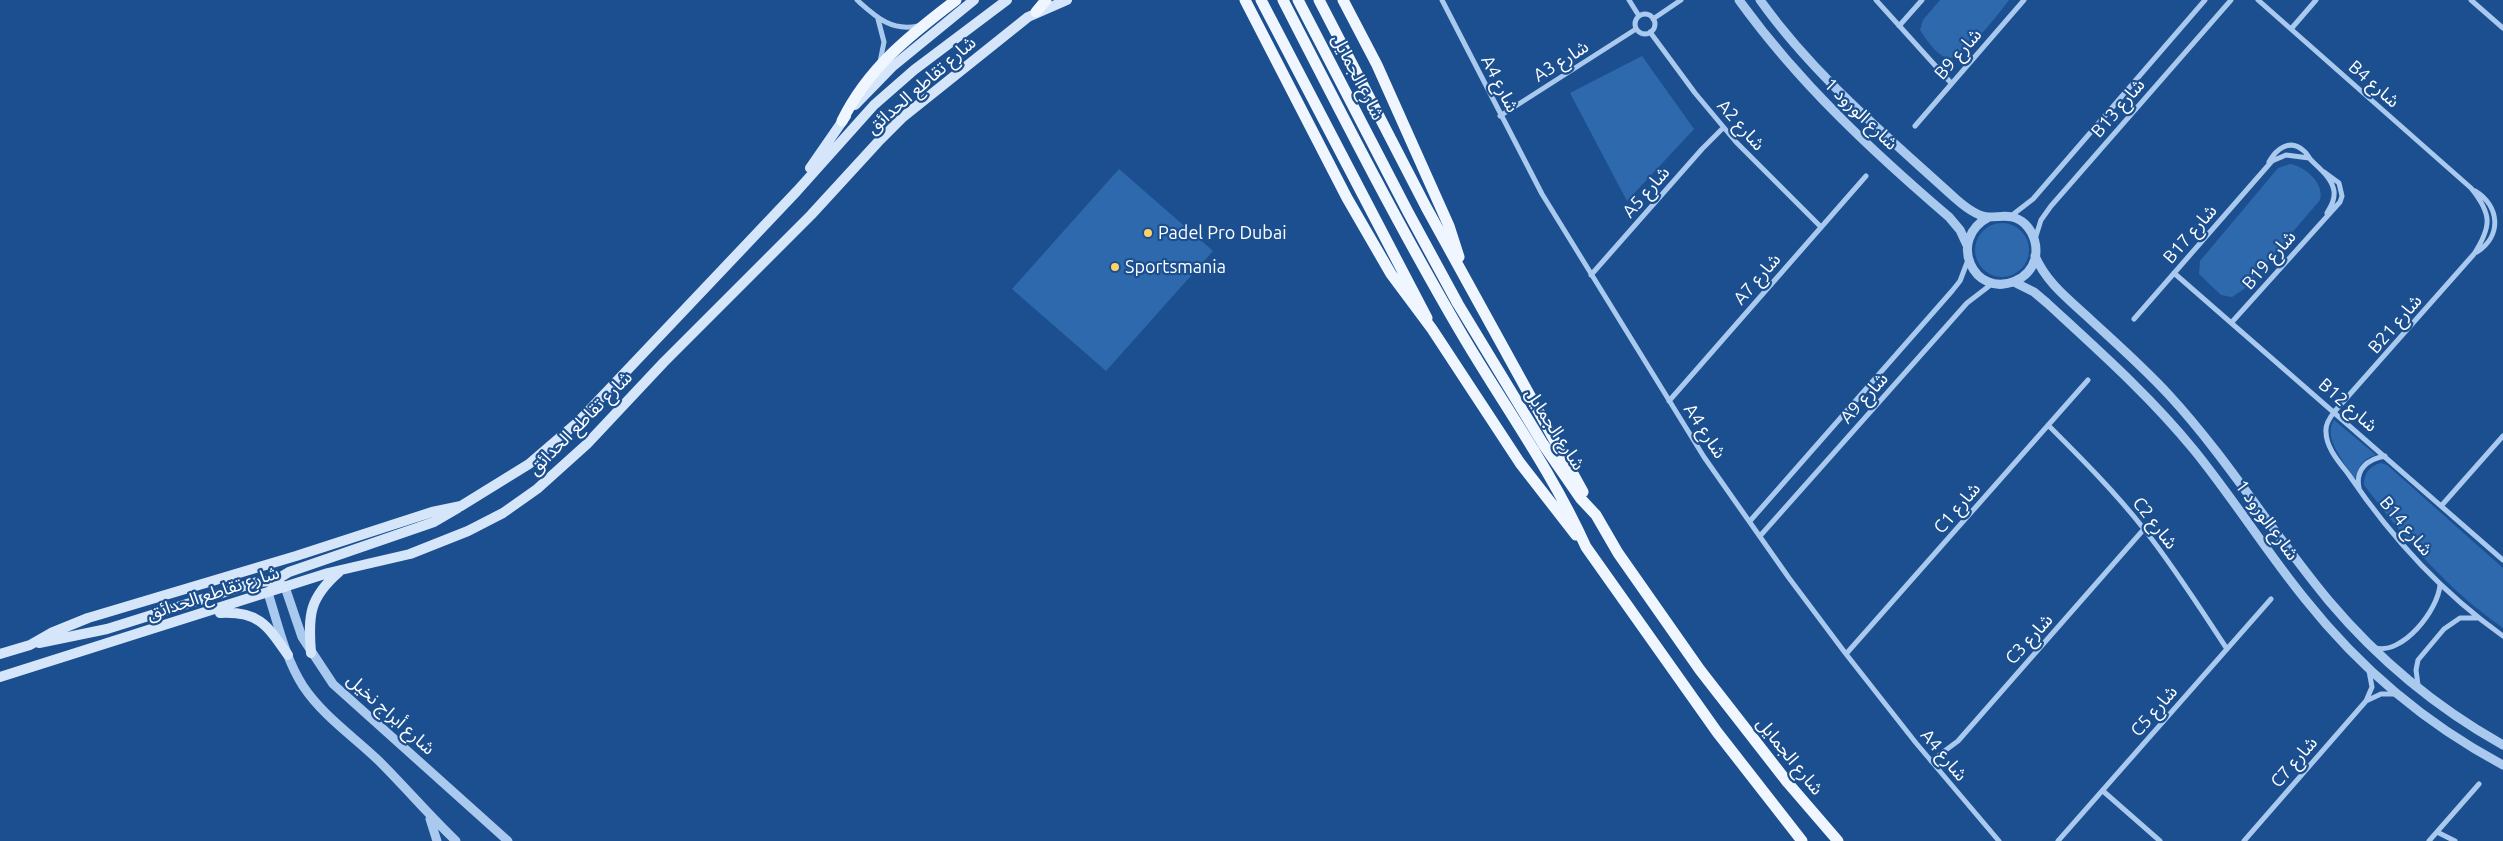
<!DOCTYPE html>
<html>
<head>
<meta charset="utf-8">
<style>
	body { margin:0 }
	canvas { display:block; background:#1b4f8f }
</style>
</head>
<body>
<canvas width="2503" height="841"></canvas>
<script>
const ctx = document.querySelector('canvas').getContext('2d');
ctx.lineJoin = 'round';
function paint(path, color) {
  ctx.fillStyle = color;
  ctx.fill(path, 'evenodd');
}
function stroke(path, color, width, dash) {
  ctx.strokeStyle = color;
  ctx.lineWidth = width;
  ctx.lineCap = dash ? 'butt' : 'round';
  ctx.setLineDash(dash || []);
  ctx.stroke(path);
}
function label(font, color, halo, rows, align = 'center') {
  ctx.font = font + ' Ubuntu,"Noto Sans Arabic",sans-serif';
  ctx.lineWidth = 4.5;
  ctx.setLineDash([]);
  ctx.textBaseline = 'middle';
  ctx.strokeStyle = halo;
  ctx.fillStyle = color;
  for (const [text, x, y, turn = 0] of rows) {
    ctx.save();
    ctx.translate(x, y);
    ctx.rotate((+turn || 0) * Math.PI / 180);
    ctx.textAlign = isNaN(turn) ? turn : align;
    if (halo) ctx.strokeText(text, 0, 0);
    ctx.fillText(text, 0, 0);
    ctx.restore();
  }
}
paint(new Path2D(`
	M1940 0H2009C2000 12 1962 62 1948 58 1937 56 1926 39 1920 30L1923 20Z
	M1642 56 1694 129 1627 201 1570 93Z
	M2290 164C2305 166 2325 184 2320 200L2244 289 2232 297 2221 295 2199 274 2200 261 2278 168Z
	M1119 169 1213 251 1106 371 1012 289Z
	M1975 250a27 27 0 1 1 54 0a27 27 0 1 1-54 0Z
	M2334 420 2376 455C2363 458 2357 468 2355 480 2346 463 2322 439 2334 420Z
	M2381 463 2387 465 2503 568V628C2447 589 2405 539 2364 485 2364 474 2369 466 2381 463Z`), '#2e69ad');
stroke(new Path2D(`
	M857 0C875 16 891 32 918 26
	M1442 0 1542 194 1704 457 1789 578 1846 654 1916 743 1999 841
	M1629 0 1639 16
	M1876 0 1951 83
	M2258 0 2471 188C2492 214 2492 226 2474 254L2335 411C2330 417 2325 424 2326 432 2326 448 2340 463 2349 475 2391 537 2441 592 2503 636
	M2471 0 2503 28
	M1635 24a10 10 0 1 1 20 0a10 10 0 1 1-20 0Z
	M878 19 884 42 880 62
	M1653 19 1681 0
	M1899 26 1922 0
	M2291 29 2316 0
	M1650 32 1695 93 1736 142 1821 227
	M1500 116 1636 29
	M1915 126 2024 0
	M2269 162C2276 149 2290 138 2304 151 2307 153 2308 157 2311 160 2320 169 2332 178 2334 191 2335 200 2331 206 2327 213
	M2475 191C2500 206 2502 236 2477 252
	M2011 216 2033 199 2205 0
	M2035 239 2041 220 2051 206 2231 0
	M2174 273 2503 560
	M1591 275 1702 149 1723 128
	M2134 319 2272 161 2286 155 2309 158
	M2232 322 2340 202 2342 196 2339 183 2324 172
	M1669 401 1866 176
	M2048 425C2081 458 2115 492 2144 529 2174 567 2200 608 2227 649
	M2359 488C2355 469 2368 459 2385 456
	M2442 505 2503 436
	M1750 521 1952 291 1960 281 1968 260
	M1760 536 1967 303 1993 283
	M2375 648C2403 655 2438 610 2440 585
	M1846 654 2088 380
	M2418 685 2416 670 2418 660 2444 629 2460 618H2478
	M2366 701 2381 694H2396
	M1931 761 1958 741 2144 529
	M2103 791 2160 841
	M2437 832 2455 841
	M2058 841 2271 599
	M2244 841 2366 701 2372 687 2369 671
	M2429 841 2479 784`), '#a9c9ee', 5);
stroke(new Path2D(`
	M1739 0C1799 83 1872 151 1949 217L1960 230 1967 245
	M1760 0C1815 77 1887 136 1956 199 1964 206 1978 217 1989 217 2003 217 2013 213 2025 224 2034 233 2038 246 2035 259 2032 269 2025 277 2015 281 1974 299 1946 239 1989 217
	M2035 256C2047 284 2071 301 2092 321 2118 345 2145 369 2169 395 2228 459 2273 534 2329 601 2378 659 2437 708 2503 745
	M2014 282 2034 292 2047 303C2098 350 2150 396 2194 450 2233 498 2266 551 2305 599 2359 667 2426 724 2503 765
	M285 587 302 637 333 684 508 841
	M268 593C278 624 285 658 303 686 323 716 353 736 379 761 405 787 429 815 456 841
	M430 819 437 841`), '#a9c9ee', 9);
stroke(new Path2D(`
	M855 105 892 67 974 0
	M810 168 846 116
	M271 583 289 572 434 522 458 508
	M220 613C259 611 267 625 288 655
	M39 643 107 629 257 582 273 581 285 587
	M311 653C308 615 309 598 339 572
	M0 654 30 645 51 633 88 618 296 556 432 512 461 506 529 464 579 421 797 191 874 105 914 70 1007 0
	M0 677 328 573 410 554 468 531 503 513 537 489 587 444 664 362 811 215 878 142 903 117 1028 17 1067 0`), '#d6e6fa', 10);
stroke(new Path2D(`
	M1245 0 1347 198 1391 274 1432 329 1520 463 1576 535
	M1261 0 1427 318
	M1283 0C1340 111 1397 223 1460 331 1502 403 1552 471 1586 547L1717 732 1802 841
	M1298 0 1408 212 1458 304 1543 444 1581 499 1596 515 1618 553 1700 670 1788 783 1838 841
	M1319 0 1426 207 1583 492
	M1343 0 1377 65 1449 226 1459 257
	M1036 12 1046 0
	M842 121C868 68 910 35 956 0`), '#f0f6ff', 11);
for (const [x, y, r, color] of [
	[1148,233,5,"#ffd166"],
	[1115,267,5,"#ffd166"]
]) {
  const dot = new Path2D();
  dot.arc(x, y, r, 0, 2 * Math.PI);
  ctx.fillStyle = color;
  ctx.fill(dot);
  stroke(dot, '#1b4f8f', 2);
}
label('18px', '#fff', '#1b4f8f', [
	["B9 شارع",1958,54,-49],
	["A3 شارع",1561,61,-32],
	["شارع الجمايل",1358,77,63],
	["A4 شارع",1500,84,63],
	["B4 شارع",2374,84,41],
	["شارع تقاطع الحدائق",921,85,-41],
	["B13 شارع",2118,108,-49],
	["شارع الورود 1",1861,114,44],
	["A2 شارع",1741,125,48],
	["A5 شارع",1646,192,-49],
	["B17 شارع",2190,234,-49],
	["B19 شارع",2269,260,-49],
	["A7 شارع",1757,279,-49],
	["B21 شارع",2395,324,-49],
	["A9 شارع",1864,398,-48],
	["B12 شارع",2348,405,41],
	["شارع تقاطع الحدائق",580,423,-45],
	["شارع الجمايل",1555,429,57],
	["A4 شارع",1705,431,57],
	["C1 شارع",1957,508,-49],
	["شارع الورود 1",2267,520,54],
	["C2 شارع",2155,523,52],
	["B14 شارع",2406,526,50],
	["شارع تقاطع الحدائق",213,593,-18],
	["C3 شارع",2029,639,-48],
	["C5 شارع",2154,711,-49],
	["شارع أبراج نخيل",391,714,42],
	["A4 شارع",1944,755,50],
	["شارع الجمايل",1790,756,51],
	["C7 شارع",2294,762,-49]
]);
label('18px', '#fff', '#1b4f8f', [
	["Padel Pro Dubai",1158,233],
	["Sportsmania",1125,267]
], 'left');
</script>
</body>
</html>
